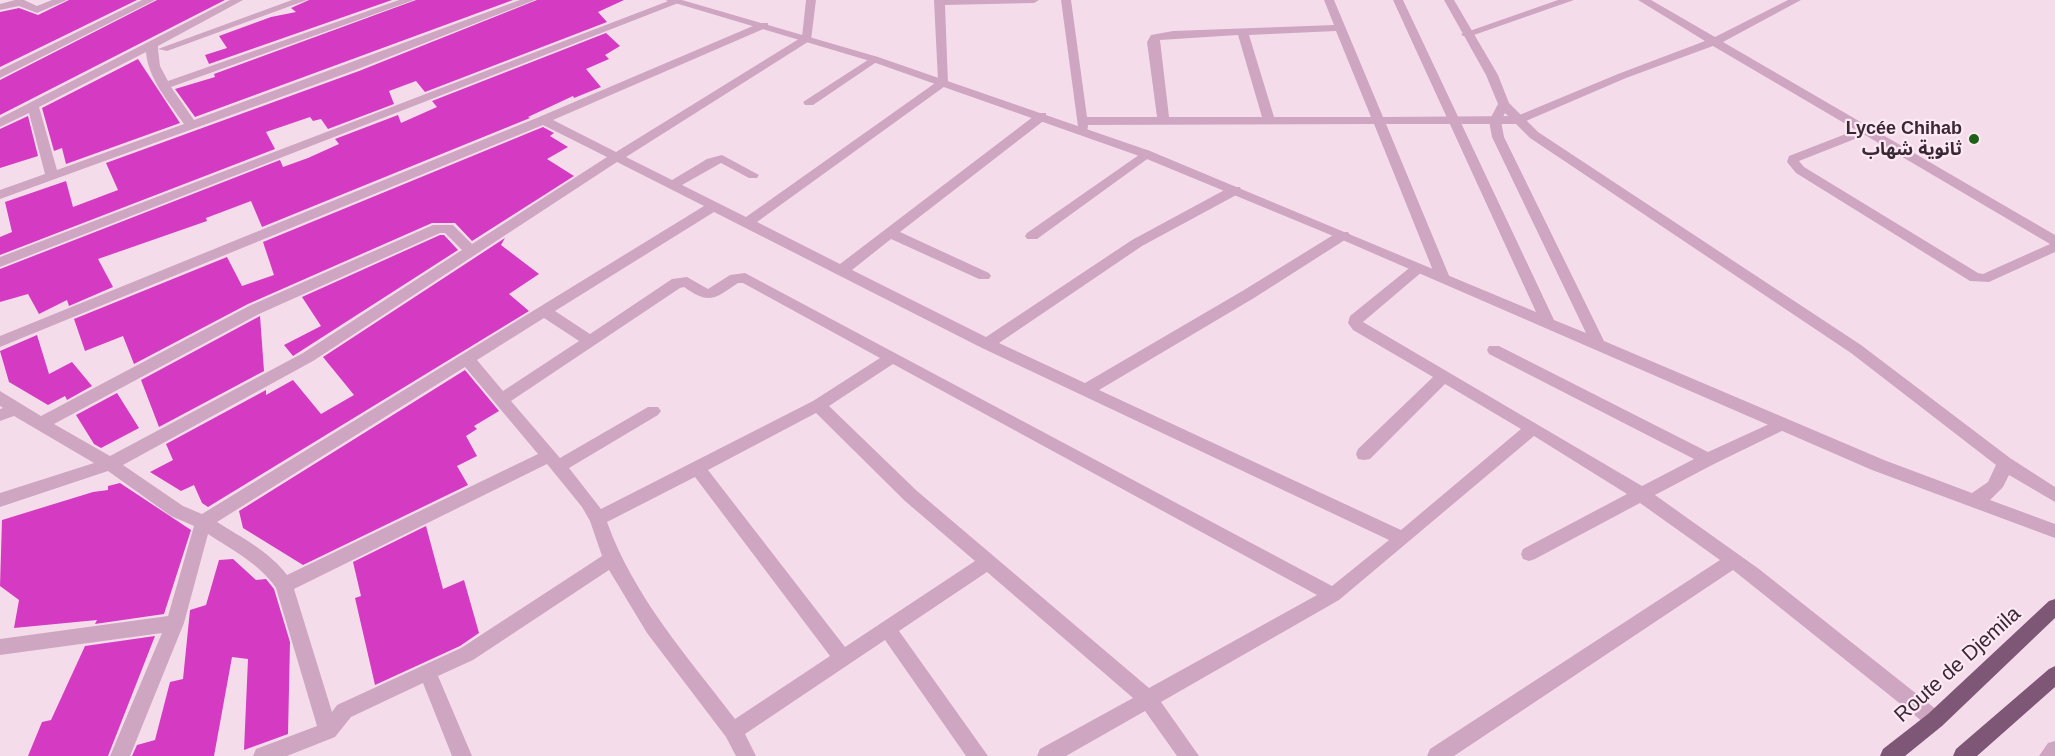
<!DOCTYPE html>
<html>
<head>
<meta charset="utf-8">
<style>
	body { margin:0 }
	canvas { display:block; background:#f5dceb }
</style>
</head>
<body>
<canvas width="2055" height="756"></canvas>
<script>
const ctx = document.querySelector('canvas').getContext('2d');
ctx.lineJoin = 'round';
function paint(path, color) {
  ctx.fillStyle = color;
  ctx.fill(path, 'evenodd');
}
function stroke(path, color, width, dash) {
  ctx.strokeStyle = color;
  ctx.lineWidth = width;
  ctx.lineCap = dash ? 'butt' : 'round';
  ctx.setLineDash(dash || []);
  ctx.stroke(path);
}
function label(font, color, halo, rows, align = 'center') {
  ctx.font = font + ' Arial,"Noto Sans Arabic",sans-serif';
  ctx.lineWidth = 4.5;
  ctx.setLineDash([]);
  ctx.textBaseline = 'middle';
  ctx.strokeStyle = halo;
  ctx.fillStyle = color;
  for (const [text, x, y, turn = 0] of rows) {
    ctx.save();
    ctx.translate(x, y);
    ctx.rotate((+turn || 0) * Math.PI / 180);
    ctx.textAlign = isNaN(turn) ? turn : align;
    if (halo) ctx.strokeText(text, 0, 0);
    ctx.fillText(text, 0, 0);
    ctx.restore();
  }
}
paint(new Path2D(`
	M69 0H137L0 67V12L19 8 38 15Z
	M157 0H225L0 115V80Z
	M309 0H392L209 64 205 55 227 48 219 36 271 17 296 12 291 8Z
	M416 0H513L195 117 175 89 215 77 214 74Z
	M537 0H624L598 12 607 22 425 92 416 81 389 91 394 104 328 129 321 119 313 121 310 117 266 132 275 149 0 255V237L12 232 5 202 66 181 73 207 118 190 106 163 359 71Z
	M606 33 620 46 605 55 609 59 586 69 601 87 574 98 573 96 528 117 530 118 262 227 251 201 206 218 207 221 98 259 113 287 69 306 67 300 39 314 28 294 0 302V269L280 160 283 167 308 158 339 144 335 139 398 115 401 123 437 107 432 101Z
	M138 59 180 123 66 164 62 148 54 151 42 108Z
	M28 116 38 156 0 168V129Z
	M543 127 554 133 550 136 568 147 547 159 574 176 472 241 455 223H432L248 304 134 364 123 336 85 351 74 319 227 257 242 286 274 275 263 242Z
	M440 235H444L458 250 293 356 284 345 321 326 302 297Z
	M505 238 501 245 539 274 509 294 529 311 208 507 202 503 194 485 181 491 150 472 173 460 166 444 266 390V395L293 380 321 414 354 395 323 357Z
	M260 316 264 371 159 427 141 380Z
	M37 335 49 374 72 362 92 386 67 400 65 396 48 405 9 382 0 351Z
	M465 370 499 411 474 426 477 429 466 436 477 456 457 466 468 485 303 565 243 528 239 511Z
	M117 393 139 428 101 448 94 444 76 415Z
	M120 483 191 530 164 614 95 624 97 620 14 628 19 600 0 586 2 520 93 492 108 490V486Z
	M426 526 443 589 464 580 479 633 460 646 375 685 355 598 361 596 353 562Z
	M233 559 256 580 266 579 274 589 290 642 288 734 244 750 248 659 232 657 214 756H132L137 745 155 740 170 682 183 679 190 610 206 605 219 560Z
	M155 636 108 756H28L42 722 51 720 85 646Z`), '#d43bc2');
paint(new Path2D(`
	M15 0H24L37 6 52 0H67L37 13 19 6 0 10V4Z
	M142 0H155L0 78V70Z
	M230 0H243L158 46V49L292 0H307L167 51 158 49 160 66 168 81 399 0H414L171 87 194 120 520 0H535L358 69 0 199V190L45 174 29 113 0 127V118ZM146 52C148 79 169 102 184 124L57 170 39 107Z
	M671 0 681 2 0 267V257Z
	M806 0H816L811 40 626 157 672 180 707 159 722 155 759 175 757 178H749L721 163 682 185 746 217 938 81 934 0H1039L1034 3 945 5 948 84 757 222 840 264 1038 113H1046V119L900 232 989 273 991 276 989 279H979L891 239 852 270 986 337 1132 240 1230 187H1240L1241 190 1240 193 1142 246 999 343 1085 383 1244 290 1338 232H1348L1350 235 1348 238 1254 298 1099 390 1401 530 1521 429 1445 384 1370 459 1364 460 1358 459 1356 454 1358 449 1433 377 1353 330 1348 323 1350 316 1413 265H1423L1425 268 1423 271 1363 322 1642 486 1694 459 1489 354 1487 350 1489 346H1499L1708 452 1778 420H1788L1791 424 1788 428 1714 464 1655 495 1759 569 1942 714 1944 720 1942 726 1935 729 1928 726 1733 570 1454 756H1427L1430 749 1720 560 1640 503 1535 559 1529 561 1523 559 1521 554 1523 549 1627 494 1534 436 1339 600 1161 702 1199 756H1177L1145 711 1066 756H1037L1040 749 1133 698 987 572 899 631 988 756H966L885 640 745 734 756 756H736L726 737 647 633 609 570 473 660 438 676 472 756H452L423 683 351 717 335 737 287 756H253L256 749 317 726 276 588C260 564 232 550 208 534L184 623 130 756H110L162 633 0 655V639L168 616 194 526 171 516 108 471 0 507V493L94 463 14 416 0 421V409L3 408 0 406V391L41 416 249 306 433 225H453L472 244 607 157 543 125 0 347V336L539 117 760 23H768V27L553 120 616 152 802 37ZM617 162 704 206 202 514 183 506 123 465 313 361ZM714 212 982 348 1389 540 1332 586 745 273 730 275 708 289 687 277 672 279 590 334 555 311ZM440 233H445L462 250 303 353 110 456 54 424 259 314ZM738 283H743L880 358 813 401 601 509 569 468 658 415 661 411 658 407H648L560 458 511 401 680 288 684 287C710 305 714 299 738 283ZM544 318 579 341 503 391 477 360ZM893 364 1317 595 1149 688 917 491 829 406ZM465 367 538 454 287 575C270 552 241 537 217 522ZM816 413 905 501 975 561 845 647 708 470ZM547 464 582 507 590 521 602 556 461 648 337 705 332 712 294 589ZM695 477 830 656 735 719C687 656 634 597 607 522Z
	M1061 0H1071L1087 117H1157L1147 42 1151 35 1173 31 1334 25 1324 0H1334L1383 117 1517 116 1618 74 1705 41 1638 0H1651L1715 37 1788 0H1801L1723 42 2055 235V252L1989 282 1970 281 1796 173 1787 162 1789 156 1856 130 1713 46 1626 78 1519 124H1386L1450 278 1443 283 1436 278 1374 124 1088 125 1087 134H1079ZM1336 31 1371 117H1274L1249 35ZM1238 35 1262 117H1169L1160 40ZM1865 135 2050 244 1983 274 1978 273 1804 167 1799 161Z
	M1558 0H1574L1471 36H1463L1461 34Z
	M874 56 880 59 878 61 813 105H805L803 102Z
	M1146 150 1150 151V157L1037 239H1027L1025 236 1027 233Z
	M2055 741V756H2039L2048 743Z`), '#cfa6c2');
paint(new Path2D(`
	M665 0H682L878 57 1150 151 1536 312 1393 0H1403L1554 320 1586 333 1492 137 1489 121 1498 104 1486 75 1444 0H1454L1498 75 1509 103 1538 132 1861 345 2010 458 2055 487V502L2009 475 2003 487 1990 500 2055 524V538L1872 470 1338 238 1142 157 870 61ZM1505 113 1530 138 1851 353 1996 465 1988 482 1972 493 1884 460 1604 341 1504 137 1501 121Z`), '#cfa6c2');
paint(new Path2D(`
	M2055 599V618L1942 726 1905 756H1880L1883 749 1928 714 2049 601Z
	M2055 666V687L1977 756H1953L1956 749 2049 669Z`), '#7e5776');
for (const [x, y, r, color] of [
	[1974,139,6,"#1d6118"]
]) {
  const dot = new Path2D();
  dot.arc(x, y, r, 0, 2 * Math.PI);
  ctx.fillStyle = color;
  ctx.fill(dot);
  stroke(dot, '#fce9f4', 2);
}
label('bold 18px', '#3a2837', '#fce9f4', [
	["Lycée Chihab",1962,129],
	["ثانوية شهاب",1962,150]
], 'right');
label('21px', '#3a2837', '#fce9f4', [
	["Route de Djemila",1958,665,-42]
]);
</script>
</body>
</html>
